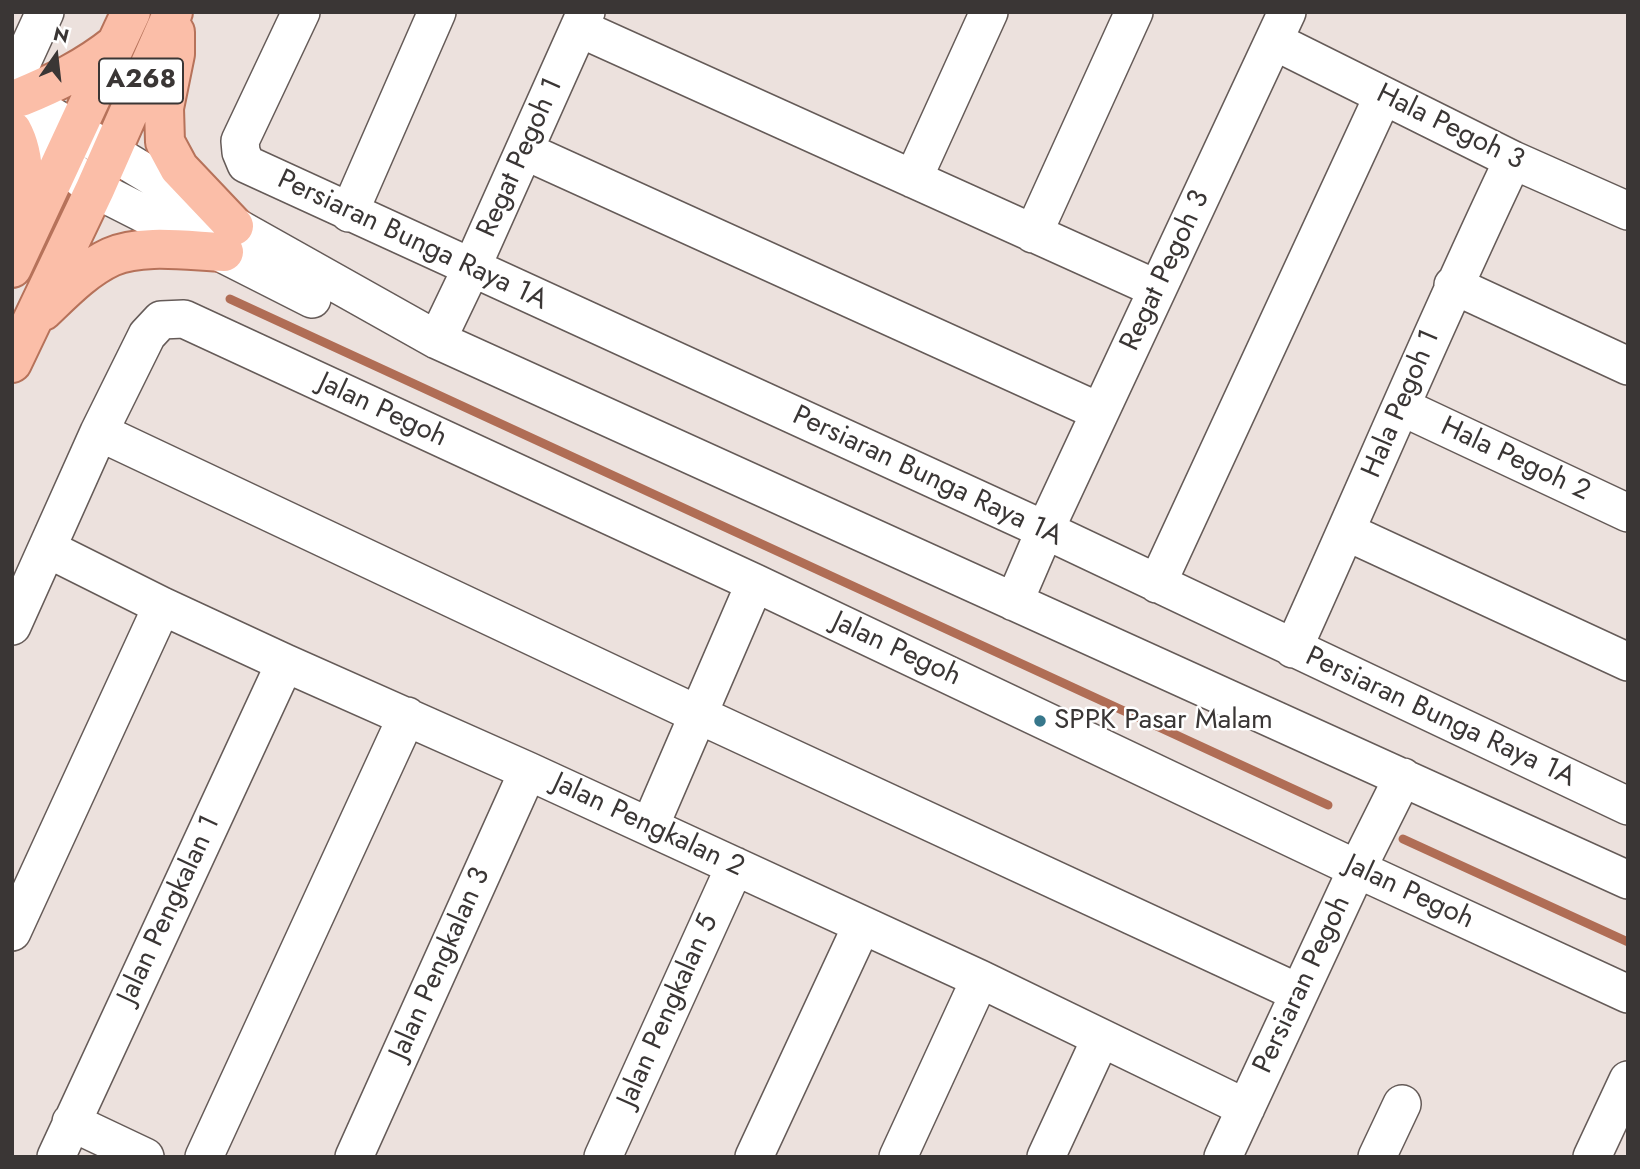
<!DOCTYPE html>
<html>
<head>
<meta charset="utf-8">
<style>
	body { margin:0 }
	#map { position:relative; width:1640px; height:1169px; overflow:hidden; background:#ece1dd; font-family:Jost,sans-serif }
	canvas { display:block }
	.frame { position:absolute; inset:0; border:14px solid #3a3635; pointer-events:none }
	.north { position:absolute; left:21px; top:21px; width:70px; height:70px; -webkit-text-stroke:5px #fff; paint-order:stroke; rotate:14deg; font-size:19px; font-weight:700; line-height:28px; text-align:center; color:#3a3635 }
	.north::after { content:''; display:block; margin:auto; width:24px; height:32px; background:#3a3635; clip-path:polygon(50% 0,100% 100%,50% 72%,0 100%) }
</style>
</head>
<body>
<div id="map">
<canvas width="1640" height="1169"></canvas>
<div class="frame"></div>
<div class="north">N</div>
</div>
<script>
const ctx = document.querySelector('canvas').getContext('2d');
ctx.lineJoin = 'round';
function stroke(path, color, width, dash) {
  ctx.strokeStyle = color;
  ctx.lineWidth = width;
  ctx.lineCap = dash ? 'butt' : 'round';
  ctx.setLineDash(dash || []);
  ctx.stroke(path);
}
function label(font, color, halo, rows, align = 'center') {
  ctx.font = font + ' Jost,sans-serif';
  ctx.lineWidth = 5;
  ctx.setLineDash([]);
  ctx.textBaseline = 'middle';
  ctx.strokeStyle = halo;
  ctx.fillStyle = color;
  for (const [text, x, y, turn = 0] of rows) {
    ctx.save();
    ctx.translate(x, y);
    ctx.rotate((+turn || 0) * Math.PI / 180);
    ctx.textAlign = isNaN(turn) ? turn : align;
    if (halo) ctx.strokeText(text, 0, 0);
    ctx.fillText(text, 0, 0);
    ctx.restore();
  }
}
stroke(new Path2D(`
	M230 299 1328 805
	M1403 839 1628 942`), '#b06d55', 9);
const minor = new Path2D(`
	M301 12 240 141 241 152 246 164 1045 530 1628 806
	M579 28 1157 289
	M1274 41 1513 160 1628 211
	M12 84 45 12
	M12 92 234 226 437 340 1628 880
	M12 125 95 189 312 299
	M525 151 1100 412
	M913 179 989 12
	M349 213 437 12
	M1033 234 1134 12
	M1453 285 1628 366
	M437 340 471 269 586 12
	M1402 407 1628 513
	M99 432 699 715 1299 993
	M1347 532 1628 662
	M48 549 162 606 285 663 528 771 980 979 1246 1108
	M1157 584 1383 96
	M1014 602 1045 530 1287 12
	M12 626 99 432 147 335 161 320 184 319 755 583 1357 869 1628 994
	M1293 649C1367 486 1436 321 1513 160
	M650 826 755 583
	M12 932 162 606
	M71 1122 145 1157
	M56 1157 285 663
	M204 1157 407 716
	M354 1157 528 771
	M603 1157 735 866
	M754 1157 862 925
	M898 1157 980 979
	M1046 1157 1101 1038
	M1223 1157 1357 869 1403 777
	M1377 1157 1402 1104
	M1592 1157 1628 1080`);
const major = new Path2D(`
	M175 32V54L164 108 165 142 179 168 234 226
	M21 97C55 83 86 68 116 44
	M12 130C29 161 24 199 15 232
	M12 268 131 12
	M43 311C64 291 85 269 111 257 142 243 191 251 224 252
	M12 363 95 189 173 12`);
stroke(minor, '#655b58', 40);
stroke(major, '#b6725a', 42);
stroke(minor, '#fff', 37);
stroke(major, '#fbbea8', 38);
for (const [x, y, r, color] of [
	[1040,721,7,"#37778b"]
]) {
  const dot = new Path2D();
  dot.arc(x, y, r, 0, 2 * Math.PI);
  ctx.fillStyle = color;
  ctx.fill(dot);
  stroke(dot, '#fff', 2.5);
}
for (const [x, y, w] of [
	[141,81,84]
]) {
  const box = new Path2D();
  box.roundRect(x - w / 2, y - 22.5, w, 45, 5);
  ctx.fillStyle = '#fff';
  ctx.fill(box);
  stroke(box, '#3a3635', 2);
}
label('bold 26px', '#3a3635', null, [
	["A268",141,81]
]);
label('28px', '#3a3635', '#fff', [
	["Hala Pegoh 3",1450,128,26],
	["Regat Pegoh 1",521,158,-66],
	["Persiaran Bunga Raya 1A",412,241,25],
	["Regat Pegoh 3",1166,271,-65],
	["Hala Pegoh 1",1402,404,-67],
	["Jalan Pegoh",382,411,25],
	["Hala Pegoh 2",1515,460,25],
	["Persiaran Bunga Raya 1A",927,477,25],
	["Jalan Pegoh",896,650,25],
	["Persiaran Bunga Raya 1A",1440,718,25],
	["Jalan Pengkalan 2",648,826,25],
	["Jalan Pegoh",1409,893,25],
	["Jalan Pengkalan 1",170,910,-65],
	["Jalan Pengkalan 3",441,964,-66],
	["Persiaran Pegoh",1303,985,-65],
	["Jalan Pengkalan 5",669,1011,-66]
]);
label('28px', '#3a3635', '#fff', [
	["SPPK Pasar Malam",1054,721]
], 'left');
</script>
</body>
</html>
